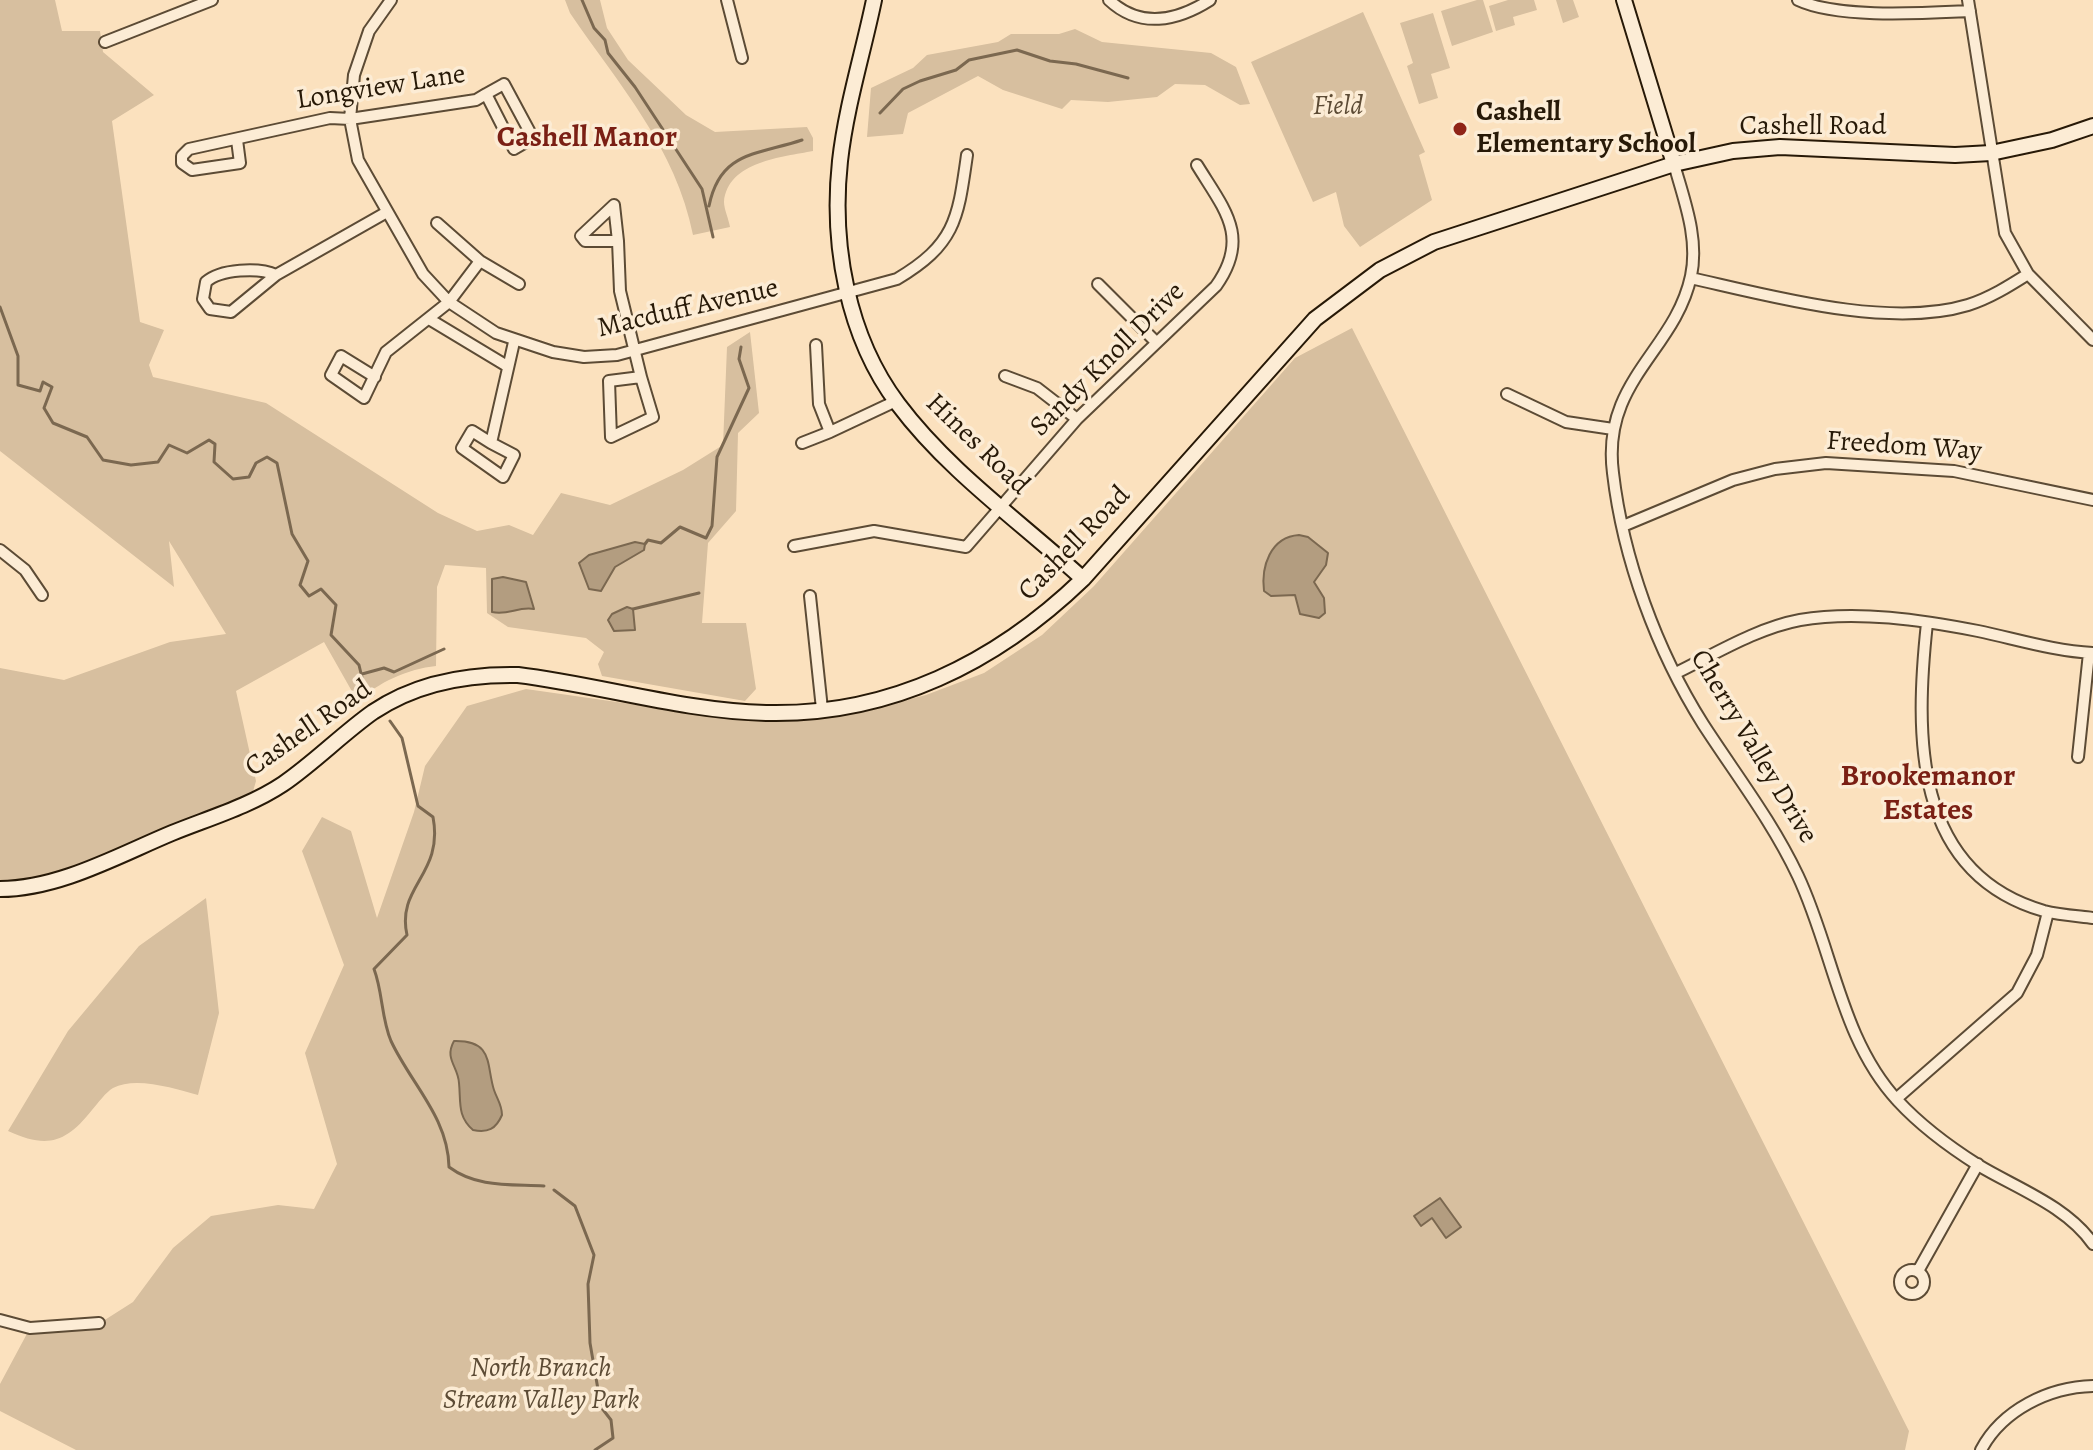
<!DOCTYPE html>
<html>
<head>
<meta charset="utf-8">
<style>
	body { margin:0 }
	canvas { display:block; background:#fbe1be }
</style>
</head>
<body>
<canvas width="2093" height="1450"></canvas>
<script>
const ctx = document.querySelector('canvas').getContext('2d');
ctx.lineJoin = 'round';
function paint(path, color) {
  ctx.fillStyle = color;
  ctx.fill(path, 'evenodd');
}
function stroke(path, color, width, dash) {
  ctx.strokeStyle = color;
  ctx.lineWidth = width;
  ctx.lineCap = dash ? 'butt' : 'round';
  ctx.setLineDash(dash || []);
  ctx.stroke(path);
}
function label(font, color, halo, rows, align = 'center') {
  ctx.font = font + ' Alegreya,serif';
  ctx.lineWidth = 7;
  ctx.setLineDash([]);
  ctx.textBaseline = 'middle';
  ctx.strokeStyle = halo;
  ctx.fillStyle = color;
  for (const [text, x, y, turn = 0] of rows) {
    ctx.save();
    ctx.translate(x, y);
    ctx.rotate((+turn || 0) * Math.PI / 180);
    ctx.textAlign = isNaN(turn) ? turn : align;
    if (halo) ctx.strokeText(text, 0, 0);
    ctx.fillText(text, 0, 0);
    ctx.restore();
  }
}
paint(new Path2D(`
	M0 0H55L62 31H100L103 52 154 95 112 121 140 322 164 330 149 365 153 377 266 403 438 513 477 531 509 525 533 535 561 493 610 505 683 470 723 445 727 347 750 332 759 413 738 433 736 511 708 543 702 623H746L756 689 745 701 602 676 598 664 604 652 586 638 508 627 487 613 486 568 445 565 437 587 436 666C408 669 378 682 358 702L324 642 236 691 256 781 250 802 63 877 0 889V668L64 680 170 642 226 634 169 541 174 587 0 451Z
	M565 0H600L607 28 628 60 686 115 715 132 807 127 813 138V151C783 157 728 161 724 202 724 209 729 220 730 227L693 235C676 148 619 85 570 13Z
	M1477 0H1483L1493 32 1452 46 1441 11Z
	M1508 0H1534L1537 10 1513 17 1515 25 1496 31 1489 6Z
	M1556 0H1573L1579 17 1563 23Z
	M1363 12 1425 152 1419 155 1432 200 1360 247 1344 226 1336 192 1313 202 1251 62Z
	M1433 13 1450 68 1431 74 1438 98 1419 104 1407 66 1413 63 1400 23Z
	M1075 29 1102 42 1211 53 1236 67 1250 104 1240 105 1205 85 1175 84 1157 97 1108 102 1071 100 1062 109 1003 90 978 76 908 113 903 134 867 137 871 88 913 68 927 55 998 42 1011 34H1059Z
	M1352 328 1909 1431 1905 1450H76L0 1411V1384L30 1328 100 1323 133 1302 173 1248 211 1216 278 1205 314 1209 337 1164 305 1053 344 965 302 851 322 817 351 831 377 918 414 812 425 766 467 706 526 689 729 718 811 716 866 710 926 695 984 673 1042 635 1094 586 1295 358Z
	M206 898 219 1013 198 1095C175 1089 136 1076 113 1088 106 1092 98 1103 92 1110 66 1143 47 1149 8 1131L68 1031 139 946Z`), '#d7bf9f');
const water = new Path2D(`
	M1299 535 1308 537 1328 553 1326 565 1314 582 1324 598 1325 613 1319 618 1300 614 1295 595 1271 596 1264 591C1261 567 1270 537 1299 535Z
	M635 542 645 544 644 550 615 567 601 591 589 589 579 563 589 555Z
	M503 577 526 582 534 609C518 606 508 616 492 612V579Z
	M627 607 633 609 635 630 614 631 608 620 612 614Z
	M454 1041C494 1040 486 1065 494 1090 497 1099 502 1105 502 1115 496 1129 488 1133 473 1130 457 1116 461 1102 459 1083 458 1066 444 1059 454 1041Z
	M1440 1198 1461 1227 1446 1238 1432 1218 1421 1226 1414 1216Z`);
paint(water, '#b39d80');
stroke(water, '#7b6850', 2);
stroke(new Path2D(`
	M582 0 594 28 605 40 608 53 635 87 702 189 713 237
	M880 113 903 89 920 81 956 70 969 60 1017 50 1050 61 1076 64 1128 78
	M709 206C720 151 757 155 802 140
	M0 307 18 356V385L40 391 43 382 52 387 44 408 53 423 87 437 103 460 131 465 158 462 169 445 187 453 209 440 215 444 214 462 233 479 249 477 256 463 267 457 277 463 292 534 308 561 300 585 309 596 321 589 336 605 331 635 359 665 363 682 373 695
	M645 544 648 540 661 543 680 527 706 538 712 526 717 457 749 388 739 359 741 347
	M633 609 699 593
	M362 674 384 668 394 672 444 649
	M390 721 402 738 418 806 433 817C444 875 396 886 407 935L374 969C383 993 381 1017 391 1041 411 1084 448 1117 449 1167 477 1188 511 1184 544 1186
	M554 1190 575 1206 594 1255 588 1284 590 1343 601 1407 611 1420 613 1438 595 1450`), '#7b6850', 3);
const street = new Path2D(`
	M391 0 369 31 354 75 350 119 358 160 423 274 449 302 496 333 553 352 584 357 617 355 897 279C956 244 958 218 967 155
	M727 0 742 58
	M1109 0C1140 29 1177 21 1210 0
	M1798 0C1838 19 1925 13 1970 11
	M1968 0 2005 233 2028 274 2093 340
	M105 42 212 0
	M237 140 240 163 192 170 182 163V156L189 149 330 118 350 119 476 100 486 94 514 149 533 138 504 84 486 94
	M1674 164C1684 200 1699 238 1691 276 1675 351 1601 381 1613 473 1623 559 1657 651 1703 724 1736 775 1772 821 1798 876 1833 950 1841 1040 1898 1101 1922 1127 1948 1146 1978 1165 2016 1188 2067 1206 2093 1244
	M614 205 618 241H585L581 236Z
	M618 241 620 291 641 377
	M480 261 519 284
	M276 275C259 267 220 269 206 282L203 299 210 309 231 312 276 275 387 212
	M1691 278C1771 296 1889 329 1968 305 1990 298 2009 286 2028 274
	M1098 284 1155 341
	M429 319 507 366
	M816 345 819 404 830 432 896 401
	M1005 376 1037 388 1077 419
	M375 377 341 356 331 375 364 398 386 352 449 302 480 261 437 223
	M641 377 653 417 611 437 609 381Z
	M1507 394 1566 422 1613 429
	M491 443 514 455 503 477 462 448 472 431 491 443 514 342
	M802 443 830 432
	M1623 526 1733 480 1775 469 1826 463 1954 471 2093 500
	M794 546 874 531 966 547 1077 419 1216 286C1251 237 1224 209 1197 165
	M0 550 25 570 42 595
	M810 596 822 709
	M1927 623C1915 734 1912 873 2044 911 2060 915 2077 916 2093 918
	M1676 673C1715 654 1757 628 1800 620 1857 610 1922 620 1978 631 2016 639 2054 651 2093 653
	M2078 757 2089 653
	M1896 1099 2017 993 2037 955 2048 912
	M1900 1282a12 12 0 1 1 24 0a12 12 0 1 1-24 0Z
	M1918 1271 1978 1164
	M0 1320 30 1328 99 1323
	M1981 1450C2002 1410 2049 1387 2093 1386`);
const secondary = new Path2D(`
	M874 0C863 53 846 107 840 161 831 244 847 336 898 404 948 471 1022 523 1083 579
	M1624 0 1674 164
	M0 889C59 889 119 855 172 833 209 818 250 806 283 784 315 762 342 734 373 712 416 683 468 674 518 675 600 685 682 711 766 713 889 716 996 663 1083 579L1315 319 1380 270 1434 242 1674 164 1733 151 1780 147 1955 155 1991 153 2052 140 2093 126`);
stroke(street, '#5c4b35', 14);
stroke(secondary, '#271907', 18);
stroke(street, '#fcecd5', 10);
stroke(secondary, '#fcecd5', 14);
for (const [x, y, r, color] of [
	[1460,129,8,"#8f2418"]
]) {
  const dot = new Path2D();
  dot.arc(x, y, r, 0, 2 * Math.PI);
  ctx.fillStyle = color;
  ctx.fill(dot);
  stroke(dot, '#fcecd5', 3);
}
label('28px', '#271907', '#fcecd5', [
	["Longview Lane",381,88,-9],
	["Cashell Road",1813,127],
	["Macduff Avenue",688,309,-13],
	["Sandy Knoll Drive",1108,360,-45],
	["Hines Road",977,445,44],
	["Freedom Way",1904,447,4],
	["Cashell Road",1075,544,-46],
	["Cashell Road",309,729,-35],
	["Cherry Valley Drive",1753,747,59]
]);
label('italic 28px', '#5c4b35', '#fcecd5', [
	["Field",1338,107],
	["North Branch",541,1369],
	["Stream Valley Park",541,1401]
]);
label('bold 28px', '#271907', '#fcecd5', [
	["Cashell",1476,113],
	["Elementary School",1476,145]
], 'left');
label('bold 30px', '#7a1f14', '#fcecd5', [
	["Cashell Manor",587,139],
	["Brookemanor",1928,778],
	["Estates",1928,812]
]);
</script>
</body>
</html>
